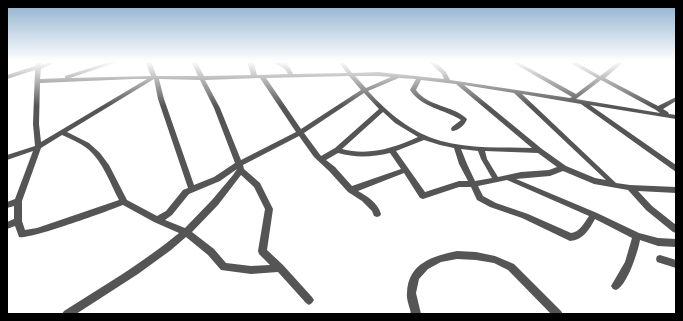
<!DOCTYPE html>
<html>
<head>
<meta charset="utf-8">
<style>
	body { margin:0 }
	#map { position:relative; width:683px; height:321px; overflow:hidden; background:#fff; font-family:Raleway,sans-serif }
	canvas { display:block }
	.frame { position:absolute; inset:0; border:8px solid #000; pointer-events:none }
</style>
</head>
<body>
<div id="map">
<canvas width="683" height="321"></canvas>
<div class="frame"></div>
</div>
<script>
const ctx = document.querySelector('canvas').getContext('2d');
ctx.lineJoin = 'round';
function paint(path, color) {
  ctx.fillStyle = color;
  ctx.fill(path, 'evenodd');
}
paint(new Path2D(`
	M36 61H42L41 65 50 61H58L41 69 40 79 65 78V76L112 61H120L70 78 151 76 145 61H151L156 75 157 76H198L191 61H196L204 76 251 75 247 61H253L257 75 288 74C284 65 276 65 268 61L282 62 292 61 286 64 290 68 293 74 347 73 338 61H343L352 73 378 72 444 79 442 74 428 61H434L446 72 450 80 570 98 572 97 510 61H516L576 94 597 78 567 61H574L600 76 619 61H625L605 78 658 106 676 97V101L663 109 668 112 669 114 676 115V119L590 105 676 165V172L581 104 522 94 616 183 630 185 676 187V193L638 191 652 206 676 225V233L673 232 646 210 628 190 594 184 563 171 550 176 516 179 597 213 639 233 658 238 676 239V247L658 246 640 240C638 252 627 286 616 290L613 289 611 286 625 262 632 238 595 219C589 230 583 240 570 241L522 218 490 207 477 200 471 187H459L423 199 420 198 404 173 358 191C367 196 378 203 381 214L380 216 377 217 374 216 372 211 362 201 348 192 329 171 314 157 299 136 243 165 244 169 260 183 273 209 267 250 283 265 312 297 314 300 312 303 309 305 306 303 278 272 251 274 221 270 208 255 186 237 171 250 138 274 76 314H62L64 311C103 286 143 263 179 233L154 222 123 205C108 211 29 240 19 237L15 226 7 229V222L14 219V206L7 208V202L15 199 33 151 7 160V155L35 146 33 124 35 70 7 79V75L35 66ZM349 76 361 90 301 129 266 78ZM355 76H378L391 77 366 88ZM260 78 296 132 241 160 220 108 205 80ZM399 78 416 79 410 90C422 108 444 109 461 120L452 127 451 129 452 131C458 131 465 125 467 119 453 105 428 107 416 90L421 80 456 84 532 148C502 147 470 149 441 141 412 133 388 113 368 91ZM134 79H147L41 142 39 124 40 83ZM154 79 158 99 188 188 183 190 166 211 157 216 127 200 109 165 100 153 89 143 67 132ZM159 79 200 80 214 108 235 163 214 177 194 185 164 99ZM601 80 656 110 660 113 576 99ZM464 85 514 93 606 180 595 178 566 166 542 149ZM364 93 379 109 335 148 321 156 304 133ZM383 112 395 123 418 137C394 148 369 156 342 149ZM62 135C71 139 80 143 88 149 103 162 110 183 119 200L37 228 25 230 22 221V201L41 148ZM424 140 440 145 454 148 459 164 468 181H459L425 192 396 151ZM461 149 478 151 481 159 492 178 475 181 467 164ZM485 151 538 153 557 167 549 170 521 172 498 177 487 159ZM338 153C356 158 372 157 390 153L401 169 352 186 335 167 326 160ZM237 169 233 175 212 200 185 228 165 220 172 215 189 194 220 181ZM241 175 254 187 265 209 258 251 259 254 270 265 251 266 226 263 214 249 192 232 218 205ZM507 180 589 216C584 223 580 232 571 233L528 214 496 203 483 196 478 186Z
	M457 251 476 252 495 256 514 264 561 311 563 314H551L508 270 494 263 476 260 457 259 441 262 428 269 419 279 416 293 421 314H411C410 308 406 299 407 293 408 263 433 256 457 251Z
	M660 255 676 260V268L657 262 656 259 657 256Z`), '#555');
const sky = ctx.createLinearGradient(0, 0, 0, 106);
sky.addColorStop(0, '#8cadcc');
sky.addColorStop(0.58, '#fff');
sky.addColorStop(1, '#ffffff00');
ctx.fillStyle = sky;
ctx.fillRect(0, 0, 683, 106);
</script>
</body>
</html>
